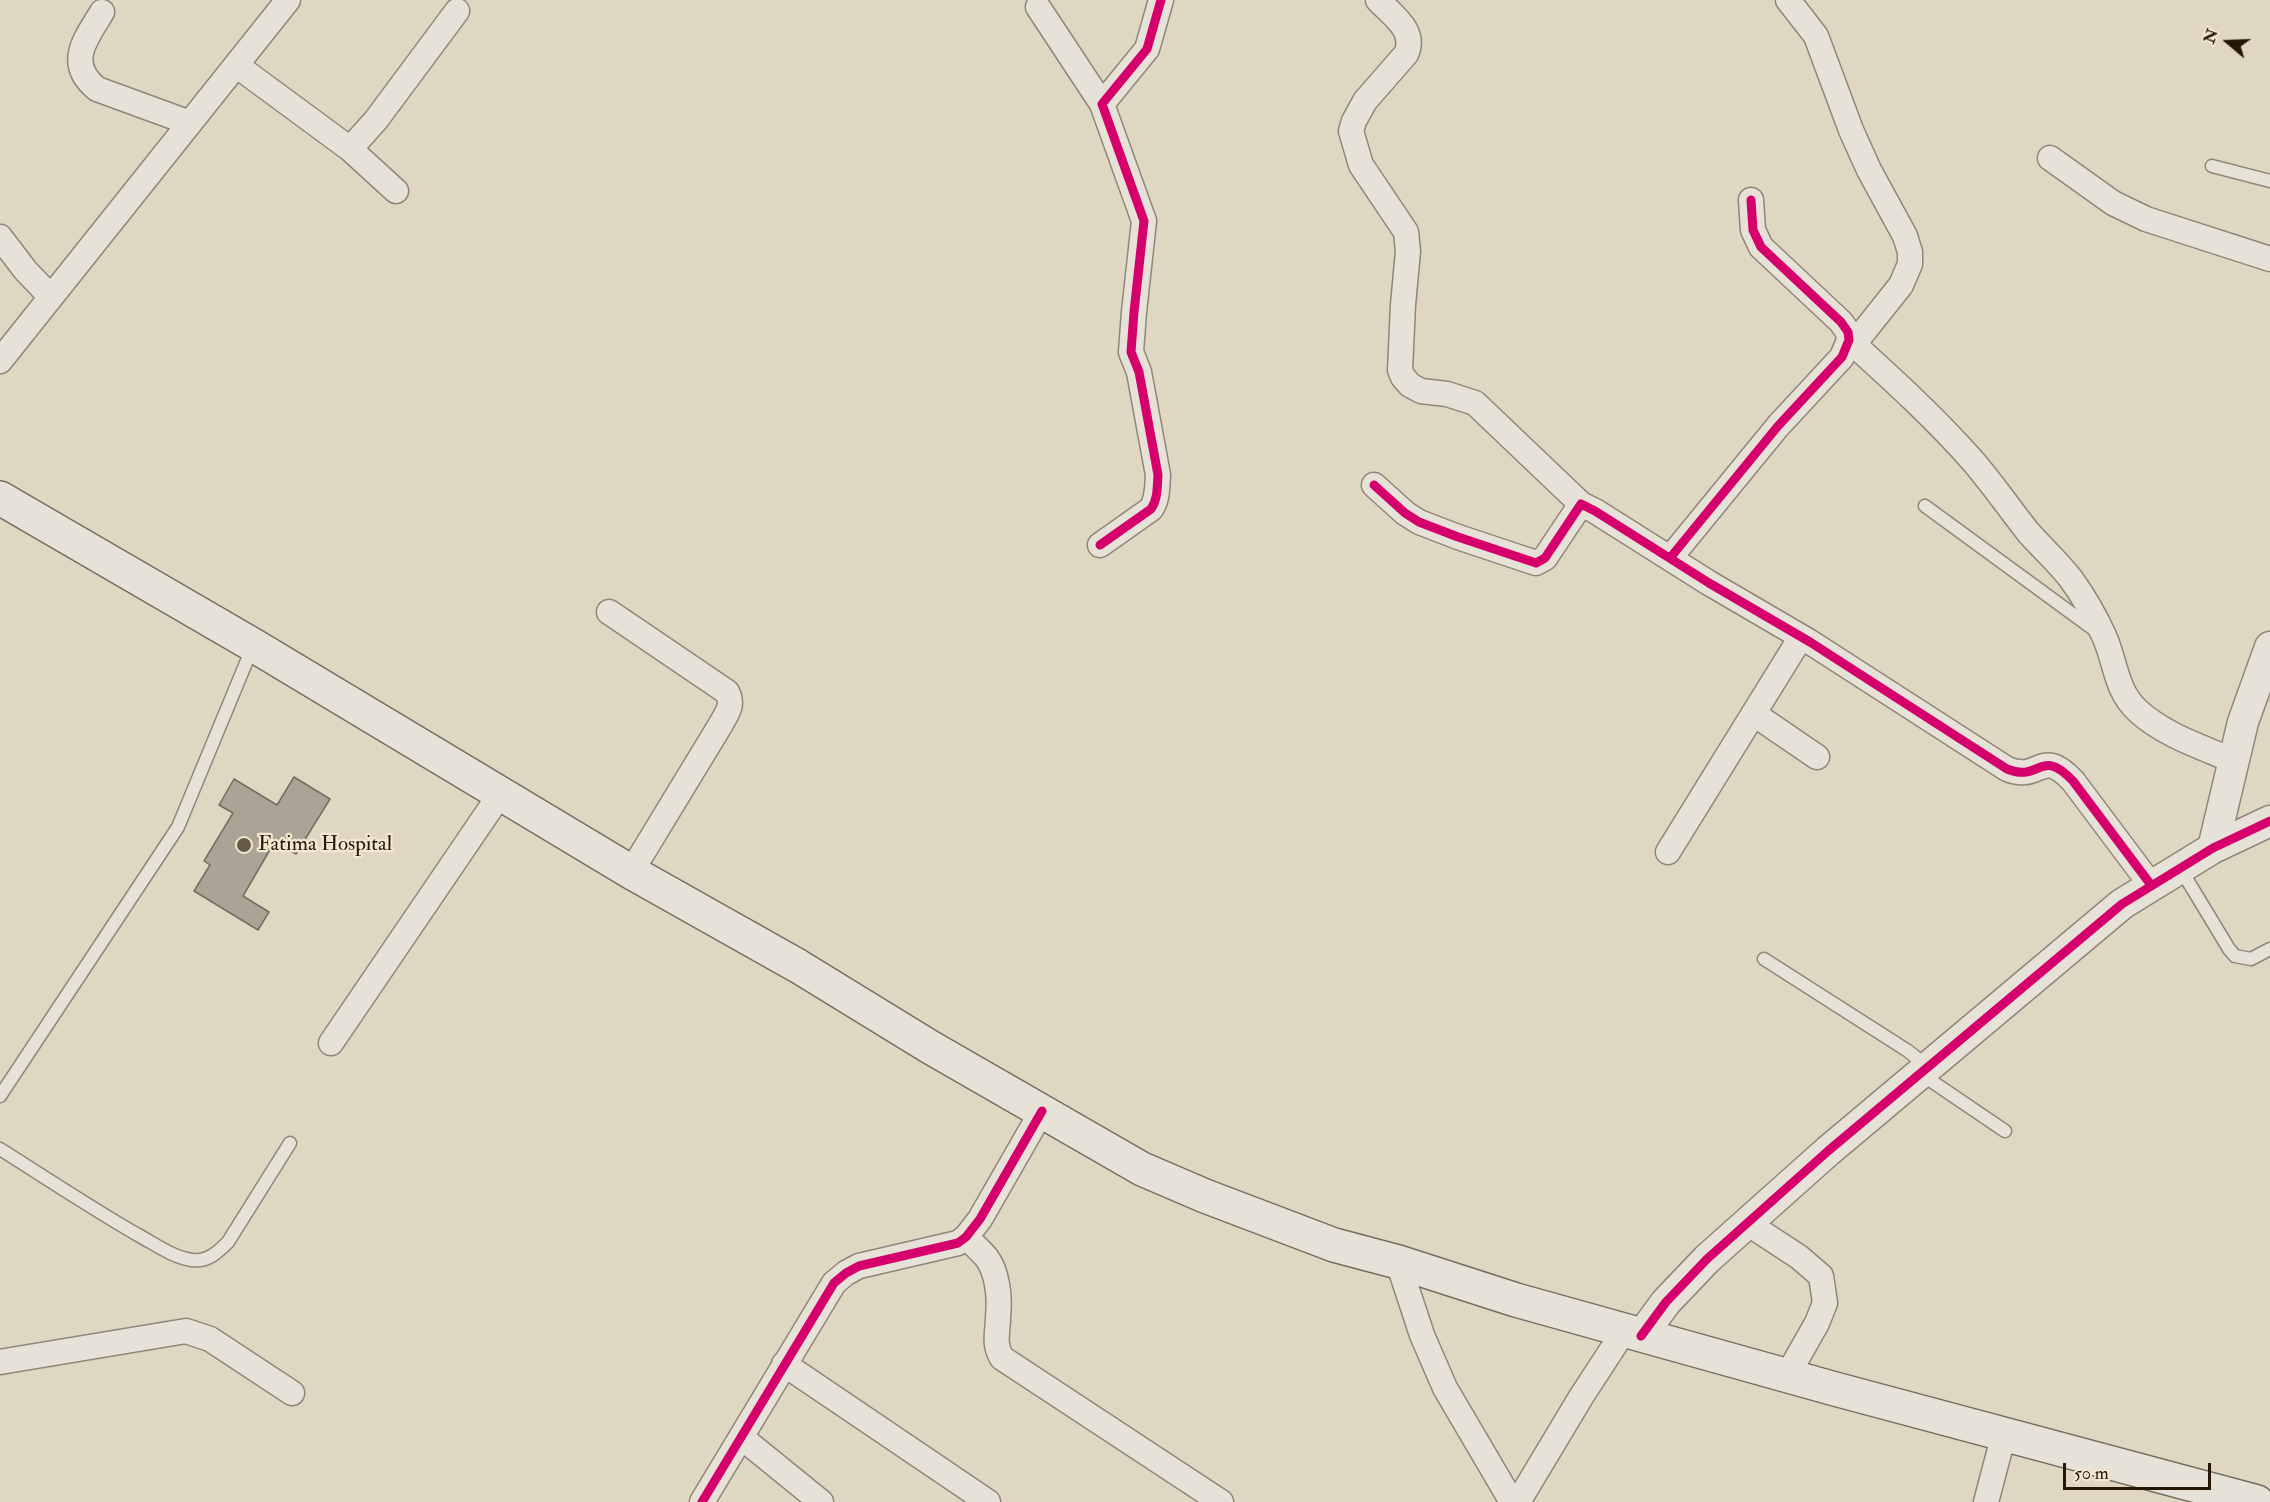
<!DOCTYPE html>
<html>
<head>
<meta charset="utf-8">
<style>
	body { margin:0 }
	#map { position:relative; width:2270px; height:1502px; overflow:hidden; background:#e0d7c3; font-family:"IM FELL Double Pica",serif }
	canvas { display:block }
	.north { position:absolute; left:2198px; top:12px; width:60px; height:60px; -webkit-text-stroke:4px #f3e8d0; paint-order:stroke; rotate:289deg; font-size:16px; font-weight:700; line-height:24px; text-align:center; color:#261704 }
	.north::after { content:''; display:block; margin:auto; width:21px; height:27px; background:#261704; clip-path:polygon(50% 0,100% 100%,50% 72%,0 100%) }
	.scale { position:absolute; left:2063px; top:1463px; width:148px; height:27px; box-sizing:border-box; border:3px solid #261704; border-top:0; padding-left:8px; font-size:18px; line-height:21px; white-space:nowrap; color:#261704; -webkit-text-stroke:4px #f3e8d0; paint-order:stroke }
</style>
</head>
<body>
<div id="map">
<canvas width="2270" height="1502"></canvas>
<div class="north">N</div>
<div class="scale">50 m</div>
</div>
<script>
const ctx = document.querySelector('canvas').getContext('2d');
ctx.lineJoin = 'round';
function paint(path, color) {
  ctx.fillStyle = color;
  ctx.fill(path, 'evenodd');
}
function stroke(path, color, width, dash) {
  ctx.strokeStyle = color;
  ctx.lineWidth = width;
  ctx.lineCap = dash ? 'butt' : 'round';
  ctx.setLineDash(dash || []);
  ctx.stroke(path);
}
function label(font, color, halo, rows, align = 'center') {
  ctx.font = font + ' "IM FELL Double Pica",serif';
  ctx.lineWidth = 4.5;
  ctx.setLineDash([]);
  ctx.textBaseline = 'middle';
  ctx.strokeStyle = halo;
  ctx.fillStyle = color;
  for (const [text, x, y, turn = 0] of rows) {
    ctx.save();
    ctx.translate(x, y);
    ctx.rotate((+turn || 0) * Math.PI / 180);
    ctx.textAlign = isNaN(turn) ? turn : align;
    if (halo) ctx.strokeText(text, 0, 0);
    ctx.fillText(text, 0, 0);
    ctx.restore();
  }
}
const building = new Path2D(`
	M294 777 330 799 296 854 275 841 243 896 269 912 258 930 194 891 210 865 204 861 233 813 219 805 234 779 277 805Z`);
paint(building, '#aba395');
stroke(building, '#746d60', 1.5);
const service = new Path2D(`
	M2212 166 2270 181
	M1925 506 2096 631
	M2180 868 2229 949 2235 956 2251 959 2270 949
	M1764 959 1908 1051 1928 1067
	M1921 1074 2005 1131
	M0 1096 178 827 253 646
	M0 1149C46 1178 91 1208 138 1235 155 1244 172 1257 192 1260 208 1262 218 1252 228 1242L290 1143`);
const minor = new Path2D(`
	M1378 0C1392 15 1417 31 1406 54L1365 101 1354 121 1351 131 1361 165 1406 232 1408 251 1403 305 1400 370 1403 377 1410 385 1421 391 1447 394 1475 403 1581 504
	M1788 0 1816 36 1851 130 1869 170 1905 236 1910 252V264L1901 285 1854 344
	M1038 7 1102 104
	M102 12C86 39 65 63 97 89L190 123
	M236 65 350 149 396 191
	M350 149 376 120 457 11
	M2050 158 2113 203 2146 219 2270 259
	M0 237 26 271 51 297
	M1849 340C1892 379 1934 417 1972 460 1992 483 2009 508 2028 532 2042 548 2058 562 2071 579 2084 597 2096 618 2105 638 2116 664 2116 691 2138 711 2164 735 2202 747 2234 761
	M0 361 288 0
	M1374 485 1405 513 1419 522 1458 537 1536 563 1545 558 1581 504 1595 511 1709 583 1810 642 2007 769C2041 783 2040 746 2073 781L2151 885
	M1100 545 1151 509C1158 499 1157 487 1158 475L1139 372 1131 352 1134 312 1144 221 1102 104 1147 49 1161 0
	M1670 558 1778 426 1842 357 1849 340 1848 332 1841 322 1761 247 1753 230 1751 200
	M609 612 727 692C734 705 727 713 721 724L631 872
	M1754 714 1817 757
	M1668 852 1801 637
	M331 1043 501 793
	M1747 1223 1799 1257 1821 1276 1825 1303 1817 1323 1787 1376
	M966 1237C972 1243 980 1250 986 1257 998 1272 1000 1298 998 1317 998 1332 993 1344 1002 1358L1221 1502
	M1398 1262 1422 1335 1445 1388 1512 1502
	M0 1362 186 1331 210 1339 292 1393
	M784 1364 988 1502
	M741 1437 821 1502
	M702 1502 834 1283 846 1273 859 1266 958 1243 966 1237 980 1219 1042 1111
	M1518 1502 1581 1397 1624 1331
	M1986 1502 2004 1434`);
const tertiary = new Path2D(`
	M2213 848 2243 722 2270 647
	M1641 1336 1666 1302 1707 1259 1828 1151 2122 904 2213 848 2270 821`);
const secondary = new Path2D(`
	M0 498 253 645 631 872 798 966 930 1047 1142 1169 1205 1196 1334 1245 1398 1262 1516 1300 1835 1389 2257 1502`);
stroke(service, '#8e8779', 15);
stroke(minor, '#8e8779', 27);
stroke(tertiary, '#8e8779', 33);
stroke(secondary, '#746d60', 36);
stroke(service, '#e7e2d7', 12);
stroke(minor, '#e7e2d7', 24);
stroke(tertiary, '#e7e2d7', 30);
stroke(secondary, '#e7e2d7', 33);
stroke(new Path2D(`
	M1374 485 1405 513 1419 522 1458 537 1536 563 1545 558 1581 504 1595 511 1709 583 1810 642 2007 769C2041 783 2040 746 2073 781L2151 885
	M1100 545 1151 509C1158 499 1157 487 1158 475L1139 372 1131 352 1134 312 1144 221 1102 104 1147 49 1161 0
	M1670 558 1778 426 1842 357 1849 340 1848 332 1841 322 1761 247 1753 230 1751 200
	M1641 1336 1666 1302 1707 1259 1828 1151 2122 904 2213 848 2270 821
	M702 1502 834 1283 846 1273 859 1266 958 1243 966 1237 980 1219 1042 1111`), '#d6006c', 9);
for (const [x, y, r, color] of [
	[244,845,8,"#675a47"]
]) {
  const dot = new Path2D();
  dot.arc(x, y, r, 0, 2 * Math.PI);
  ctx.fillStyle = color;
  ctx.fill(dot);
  stroke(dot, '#f3e8d0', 2);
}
label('21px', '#261704', '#f3e8d0', [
	["Fatima Hospital",258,845]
], 'left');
</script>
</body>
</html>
